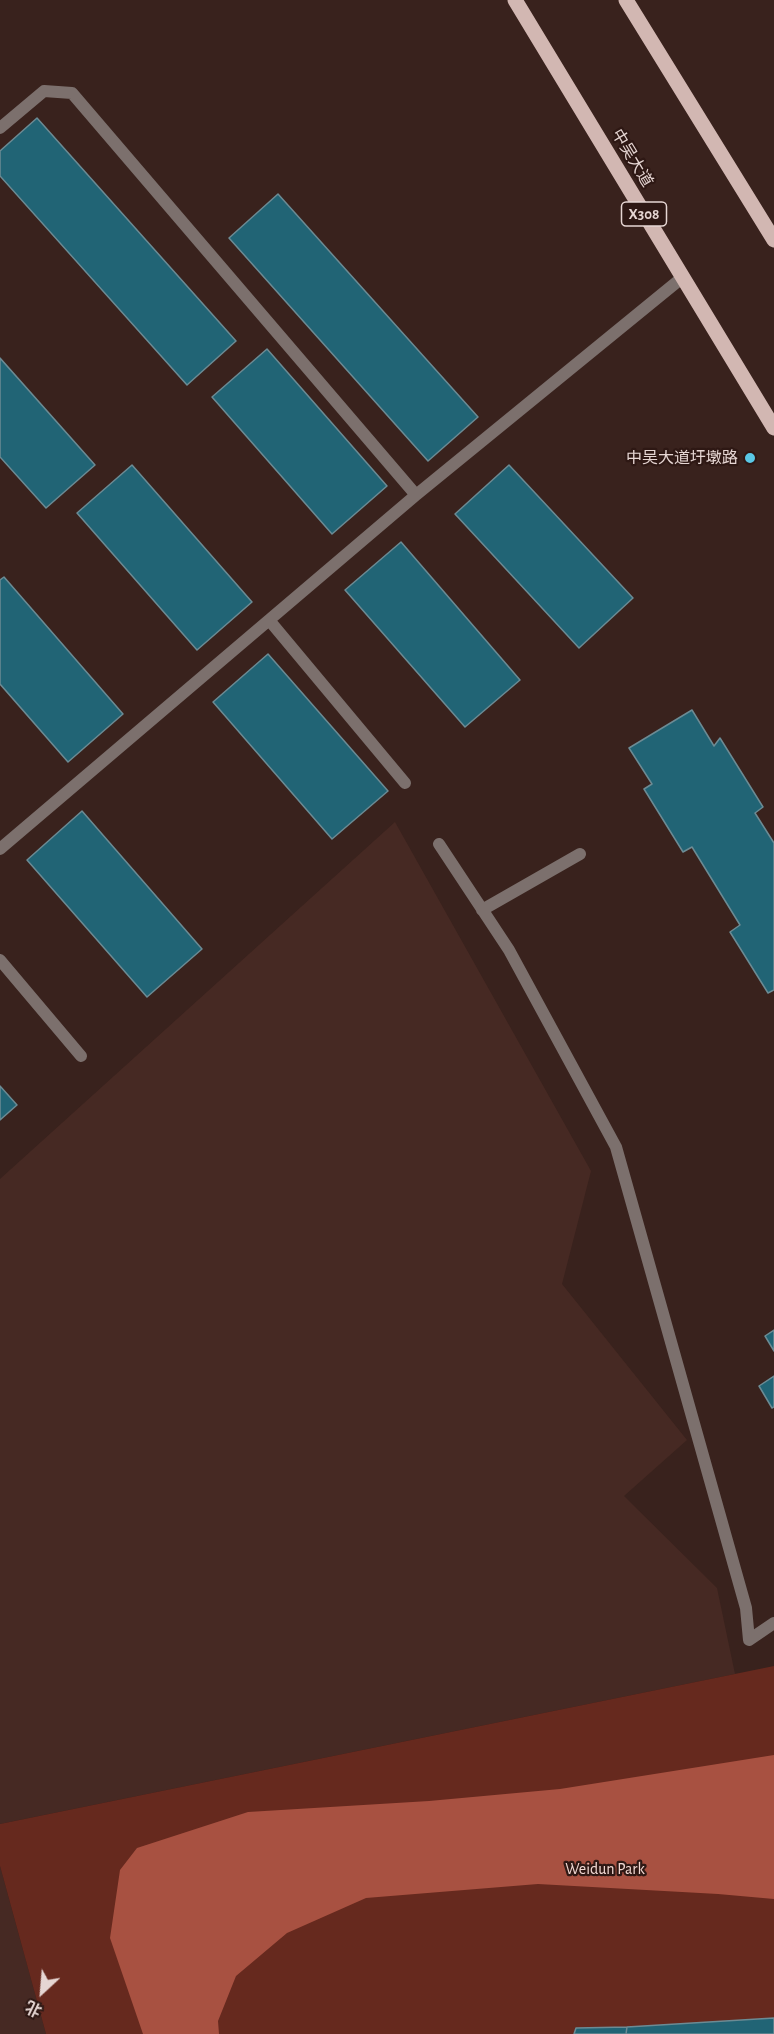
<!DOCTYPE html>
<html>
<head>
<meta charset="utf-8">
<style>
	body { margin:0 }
	#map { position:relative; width:774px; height:2034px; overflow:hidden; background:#39221d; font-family:"Alegreya Sans","Noto Sans SC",sans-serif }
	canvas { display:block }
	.north { position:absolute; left:12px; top:1962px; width:60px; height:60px; -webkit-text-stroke:4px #2e1814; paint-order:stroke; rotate:206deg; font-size:16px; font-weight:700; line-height:24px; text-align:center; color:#e6d6d3 }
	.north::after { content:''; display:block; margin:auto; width:21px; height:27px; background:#e6d6d3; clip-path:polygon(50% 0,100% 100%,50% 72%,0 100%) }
</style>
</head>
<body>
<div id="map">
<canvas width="774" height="2034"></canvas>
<div class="north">北</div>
</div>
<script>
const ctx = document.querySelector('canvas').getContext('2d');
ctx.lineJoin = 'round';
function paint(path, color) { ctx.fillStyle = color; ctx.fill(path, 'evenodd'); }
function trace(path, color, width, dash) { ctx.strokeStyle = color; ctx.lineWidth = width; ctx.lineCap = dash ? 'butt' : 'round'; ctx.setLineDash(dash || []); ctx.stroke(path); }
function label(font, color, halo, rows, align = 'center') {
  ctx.font = font + ' "Alegreya Sans","Noto Sans SC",sans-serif'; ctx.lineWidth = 4.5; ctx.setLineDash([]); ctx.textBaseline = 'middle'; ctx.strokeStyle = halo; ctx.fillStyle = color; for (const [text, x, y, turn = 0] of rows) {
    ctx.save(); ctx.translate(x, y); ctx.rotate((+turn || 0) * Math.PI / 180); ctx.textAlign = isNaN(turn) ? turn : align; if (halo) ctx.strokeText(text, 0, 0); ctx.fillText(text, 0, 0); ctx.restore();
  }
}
paint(new Path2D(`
	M395,822l196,349 -29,113 125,156 -63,56 93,92 18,86 -735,150v-645z
	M0,1866l46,168h-46z`), '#462923');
paint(new Path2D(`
	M774,1666v368h-728l-46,-168v-42z`), '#66291e');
paint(new Path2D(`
	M774,1755v144l-56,-5 -180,-10 -172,14 -79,35 -51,43 -18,45 1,13h-76l-33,-96 10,-68 17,-22 111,-36 181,-11 131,-12z`), '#a85141');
const building = new Path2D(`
	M37,118l199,223 -49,44 -187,-209v-25z
	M278,194l200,223 -50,44 -199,-223z
	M267,349l120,137 -55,48 -120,-137z
	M0,358l95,107 -49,43 -46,-51z
	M132,465l120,137 -55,48 -120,-137z
	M509,465l124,133 -54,50 -124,-134z
	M401,542l119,138 -55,47 -120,-137z
	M4,577l119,137 -55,48 -68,-78v-104z
	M268,654l120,137 -56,48 -119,-137z
	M692,710l22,36 6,-8 43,69 -8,6 19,30v147l-6,3 -38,-61 10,-7 -48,-78 -9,5 -39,-63 8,-5 -23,-36z
	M82,811l120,138 -55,48 -120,-137z
	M0,1086l17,19 -17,15z
	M774,1330v21l-9,-15z
	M774,1376v31l-2,1 -13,-22z
	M774,2018v16h-148l1,-7z
	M627,2027l-1,7h-52l2,-6z`);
paint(building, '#216475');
trace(building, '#6c8b94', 1.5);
trace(new Path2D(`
	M0,128l44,-37 28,2 344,402
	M269,620l136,163
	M439,844l70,106 107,197 130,461 3,32 25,-17
	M0,849l416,-354 267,-218
	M482,910l98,-56
	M0,960l81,96`), '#7c706d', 12);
trace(new Path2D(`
	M515,0l259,428
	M626,0l148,240`), '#d2b7b2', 15);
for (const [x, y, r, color] of [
	[750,458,6,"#5ac8e6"]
]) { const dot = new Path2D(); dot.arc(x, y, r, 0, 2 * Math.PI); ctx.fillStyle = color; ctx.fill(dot); trace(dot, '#2e1814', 2); }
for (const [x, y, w] of [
	[644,214,45]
]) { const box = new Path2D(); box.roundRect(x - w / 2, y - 12, w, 24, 4.5); ctx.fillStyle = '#2e1814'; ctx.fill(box); trace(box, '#e6d6d3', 1.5); }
label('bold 15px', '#e6d6d3', null, [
	["X308",644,214]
]);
label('16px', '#e6d6d3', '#2e1814', [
	["中吴大道",632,158,59]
]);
label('16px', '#e6d6d3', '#2e1814', [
	["中吴大道圩墩路",738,458]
], 'right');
label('16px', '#f1d8d2', '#2e1814', [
	["Weidun Park",605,1869]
]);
</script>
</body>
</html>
